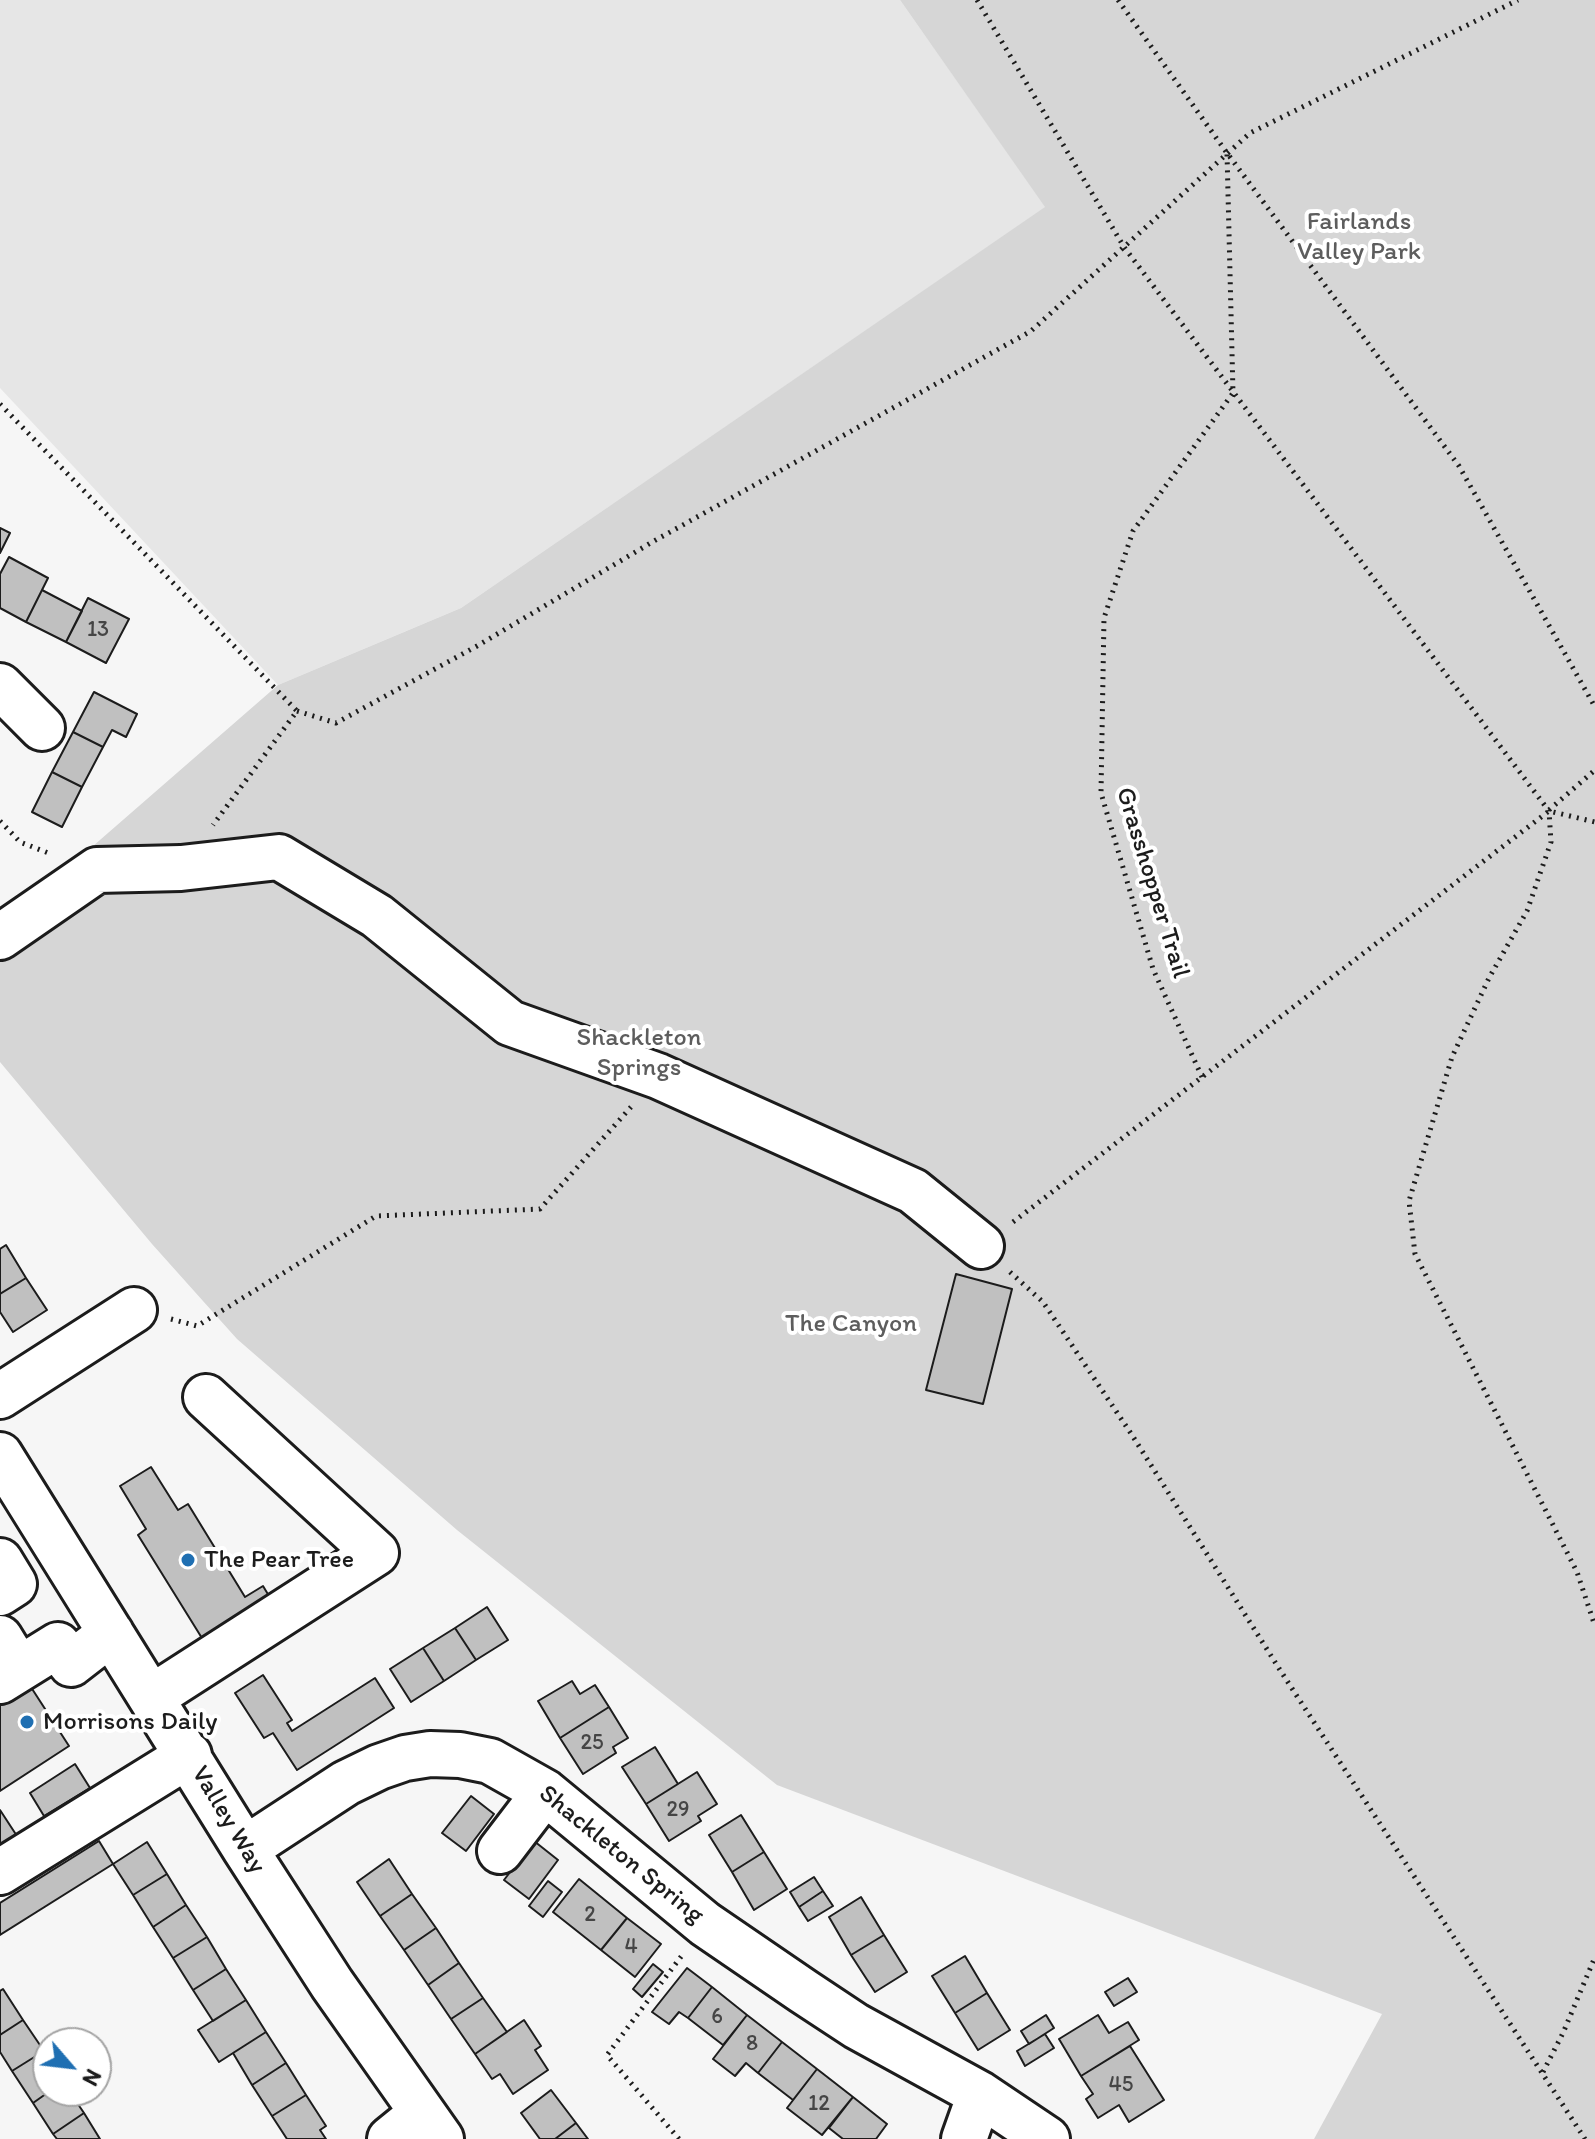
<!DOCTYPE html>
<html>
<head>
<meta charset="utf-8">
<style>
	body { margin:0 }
	#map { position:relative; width:1595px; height:2139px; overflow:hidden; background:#f6f6f6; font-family:Itim,sans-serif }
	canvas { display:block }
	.north { position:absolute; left:32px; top:2027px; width:80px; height:80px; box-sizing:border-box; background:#fff; border:2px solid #a4a4a4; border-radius:50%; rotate:118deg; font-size:22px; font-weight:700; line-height:32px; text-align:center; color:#1c1c1c }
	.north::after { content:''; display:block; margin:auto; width:28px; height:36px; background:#1f6fb2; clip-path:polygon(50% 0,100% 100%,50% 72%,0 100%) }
</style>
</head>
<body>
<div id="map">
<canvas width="1595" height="2139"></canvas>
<div class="north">N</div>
</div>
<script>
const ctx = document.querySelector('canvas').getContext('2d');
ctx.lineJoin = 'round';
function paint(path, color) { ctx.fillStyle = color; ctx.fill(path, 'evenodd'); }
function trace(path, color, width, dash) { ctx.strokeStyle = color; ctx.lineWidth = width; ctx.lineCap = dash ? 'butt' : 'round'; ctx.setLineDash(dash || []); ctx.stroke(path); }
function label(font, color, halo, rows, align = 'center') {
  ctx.font = font + ' Itim,sans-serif'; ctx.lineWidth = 8; ctx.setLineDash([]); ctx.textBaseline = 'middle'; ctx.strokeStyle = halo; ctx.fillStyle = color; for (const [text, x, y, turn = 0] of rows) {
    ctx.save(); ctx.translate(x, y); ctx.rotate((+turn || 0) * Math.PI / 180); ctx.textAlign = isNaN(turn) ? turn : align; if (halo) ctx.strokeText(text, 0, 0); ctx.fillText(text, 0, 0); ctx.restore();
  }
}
paint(new Path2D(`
	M0,0h900l146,207 -585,401 -183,77 -278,-297z`), '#e6e6e6');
paint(new Path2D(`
	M900,0h695v2139h-281l68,-125 -605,-229 -320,-255 -220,-191 -85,-95 -152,-182v-135l278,-242 183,-77 584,-401z`), '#d6d6d6');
const building = new Path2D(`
	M0,528l10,5 -10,20z
	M9,557l39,21 -22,44 -26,-14v-34z
	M42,590l40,21 -16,31 -40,-20z
	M88,598l41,21 -23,44 -40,-21z
	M94,692l43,22 -11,23 -14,-7 -9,17 -30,-15z
	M73,732l30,15 -21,40 -30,-15z
	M52,772l30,15 -20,40 -30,-15z
	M6,1245l20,33 -26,16v-45z
	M956,1274l56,15 -29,115 -57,-14z
	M26,1278l21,32 -34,22 -13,-20v-18z
	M151,1467l27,43 10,-6 57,93 18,-11 9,15 -67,42 -67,-108 8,-6 -26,-43z
	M487,1607l21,33 -32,20 -21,-32z
	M455,1628l21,32 -32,21 -21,-33z
	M423,1648l21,33 -33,21 -21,-33z
	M263,1675l29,45 -5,3 5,8 83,-53 19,30 -97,62 -24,-37 -9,5 -29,-45z
	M27,1681l42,65 -69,45v-92z
	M572,1681l8,13 15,-9 14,22 -49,31 -22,-37z
	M609,1707l19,31 -15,9 3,6 -33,21 -23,-36z
	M655,1747l23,37 -32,20 -24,-37z
	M75,1764l15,24 -46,28 -14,-23z
	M697,1772l20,32 -19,12 3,5 -32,20 -23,-37z
	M471,1796l23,18 -28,37 -24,-18z
	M0,1810l17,26 -17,10z
	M741,1815l23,37 -32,20 -23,-37z
	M99,1841l14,23 -113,71v-32z
	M534,1841l24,19 -29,39 -25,-19z
	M147,1842l20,32 -34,21 -20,-31z
	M764,1852l23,37 -33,21 -22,-38z
	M389,1859l23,35 -32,22 -23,-34z
	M167,1874l19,31 -33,22 -20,-32z
	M814,1877l9,14 -24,16 -9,-15z
	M579,1879l48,39 -26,32 -48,-38z
	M548,1881l14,11 -19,25 -14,-11z
	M823,1891l10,15 -25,15 -9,-14z
	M412,1894l24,34 -32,22 -24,-34z
	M861,1897l23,38 -33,20 -22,-38z
	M186,1905l21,32 -34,21 -20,-31z
	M627,1918l34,26 -26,33 -34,-27z
	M436,1928l23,35 -31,22 -24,-35z
	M884,1935l23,37 -32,20 -24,-37z
	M207,1937l19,32 -33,21 -20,-32z
	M965,1956l22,37 -32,20 -23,-37z
	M459,1963l24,35 -32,21 -23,-34z
	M653,1964l10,8 -21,25 -9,-8z
	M687,1968l25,19 -24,31 -9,-6 -10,12 -17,-12z
	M226,1969l20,31 -33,21 -20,-31z
	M1128,1978l9,14 -23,14 -9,-14z
	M712,1987l35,28 -24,30 -35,-27z
	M3,1989l20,31 -23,15v-44z
	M987,1993l23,37 -32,20 -23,-37z
	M483,1998l24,34 -32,22 -24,-35z
	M246,2000l20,32 -47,30 -21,-32z
	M747,2015l35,27 -24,31 -12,-10 -11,13 -22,-17z
	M1046,2015l8,13 -25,16 -8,-13z
	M1098,2015l11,18 19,-11 11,18 -58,36 -22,-37z
	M23,2020l21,31 -32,20 -12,-19v-17z
	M524,2020l17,26 -6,4 13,20 -35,24 -13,-20 -8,5 -17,-25z
	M266,2032l20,31 -34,22 -19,-32z
	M1045,2034l9,14 -29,18 -8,-15z
	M782,2042l35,27 -24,31 -35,-27z
	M1130,2046l34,54 -35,22 -10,-17 -21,13 -12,-19 7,-5 -12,-18z
	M44,2051l4,7v33h2l-17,12 -21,-32z
	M286,2063l20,32 -34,21 -20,-31z
	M817,2069l36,28 -31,38 -35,-27z
	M551,2090l25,33 -21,16h-15l-19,-26z
	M50,2091h19l15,22 -31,21 -20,-31z
	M306,2095l20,31 -6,4 6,9h-39l-15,-23z
	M853,2097l34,27 -11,15h-33l-14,-11z
	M84,2113l16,26h-43l-4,-5z
	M576,2123l12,16h-33z`);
paint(building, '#c0c0c0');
trace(building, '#1c1c1c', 2);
const minor = new Path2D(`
	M0,686l42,42
	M0,937l97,-67 84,-2 98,-11 98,59 133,107 148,53 255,115 68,55
	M0,1396l134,-86
	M0,1455l245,394 87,135 109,155
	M0,1561l14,23 -14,9
	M0,1638l19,31
	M0,1681l58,-36 13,19 40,-31
	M152,1697l224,-144 -170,-156
	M245,1849l101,-66 33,-16 26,-9 25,-4 30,1 30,6 55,31 160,132 98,67 53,35 124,68 67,45
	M500,1851l45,-59
	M0,1872l189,-117
	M390,2139l32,-26
	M964,2139l16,-45`);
trace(minor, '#1c1c1c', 50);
trace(new Path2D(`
	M977,0l147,247 425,564 2,31 -24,69 -38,67 -37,79 -43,144 6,53 162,318 18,54
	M1118,0l109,153 232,313 136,241
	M0,404l297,307 -84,114
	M297,711l39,12 141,-77 177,-105 377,-210 219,-198 268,-133
	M1549,810l46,-40
	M0,821l20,21 31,12
	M1202,1077l-49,-108 -52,-176 3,-175 29,-87 100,-138 -6,-240
	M1013,1222l536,-411 46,11
	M1010,1272l33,30 89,133 148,235 305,469
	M171,1319l26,7 179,-110 164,-7 91,-102
	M1543,2072l20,-39 32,-76
	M679,2139l-72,-84 76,-101`), '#1c1c1c', 5, [2, 6]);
trace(minor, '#fff', 44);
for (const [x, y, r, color] of [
	[188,1560,8,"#1f6fb2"],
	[27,1722,8,"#1f6fb2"]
]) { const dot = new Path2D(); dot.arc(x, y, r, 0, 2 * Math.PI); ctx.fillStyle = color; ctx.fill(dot); trace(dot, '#fff', 3); }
label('22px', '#454545', null, [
	["13",98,630],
	["25",592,1743],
	["29",678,1810],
	["2",590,1915],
	["4",631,1947],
	["6",717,2017],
	["8",752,2044],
	["45",1121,2085],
	["12",819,2104]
]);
label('26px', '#5d5d5d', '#fff', [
	["Fairlands",1359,222],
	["Valley Park",1359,252],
	["Shackleton",639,1038],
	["Springs",639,1068],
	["The Canyon",851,1324]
]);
label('26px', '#1c1c1c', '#fff', [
	["Grasshopper Trail",1152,883,73],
	["Valley Way",228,1820,59],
	["Shackleton Spring",621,1855,39]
]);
label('26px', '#1c1c1c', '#fff', [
	["The Pear Tree",204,1560],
	["Morrisons Daily",43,1722]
], 'left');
</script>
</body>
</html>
